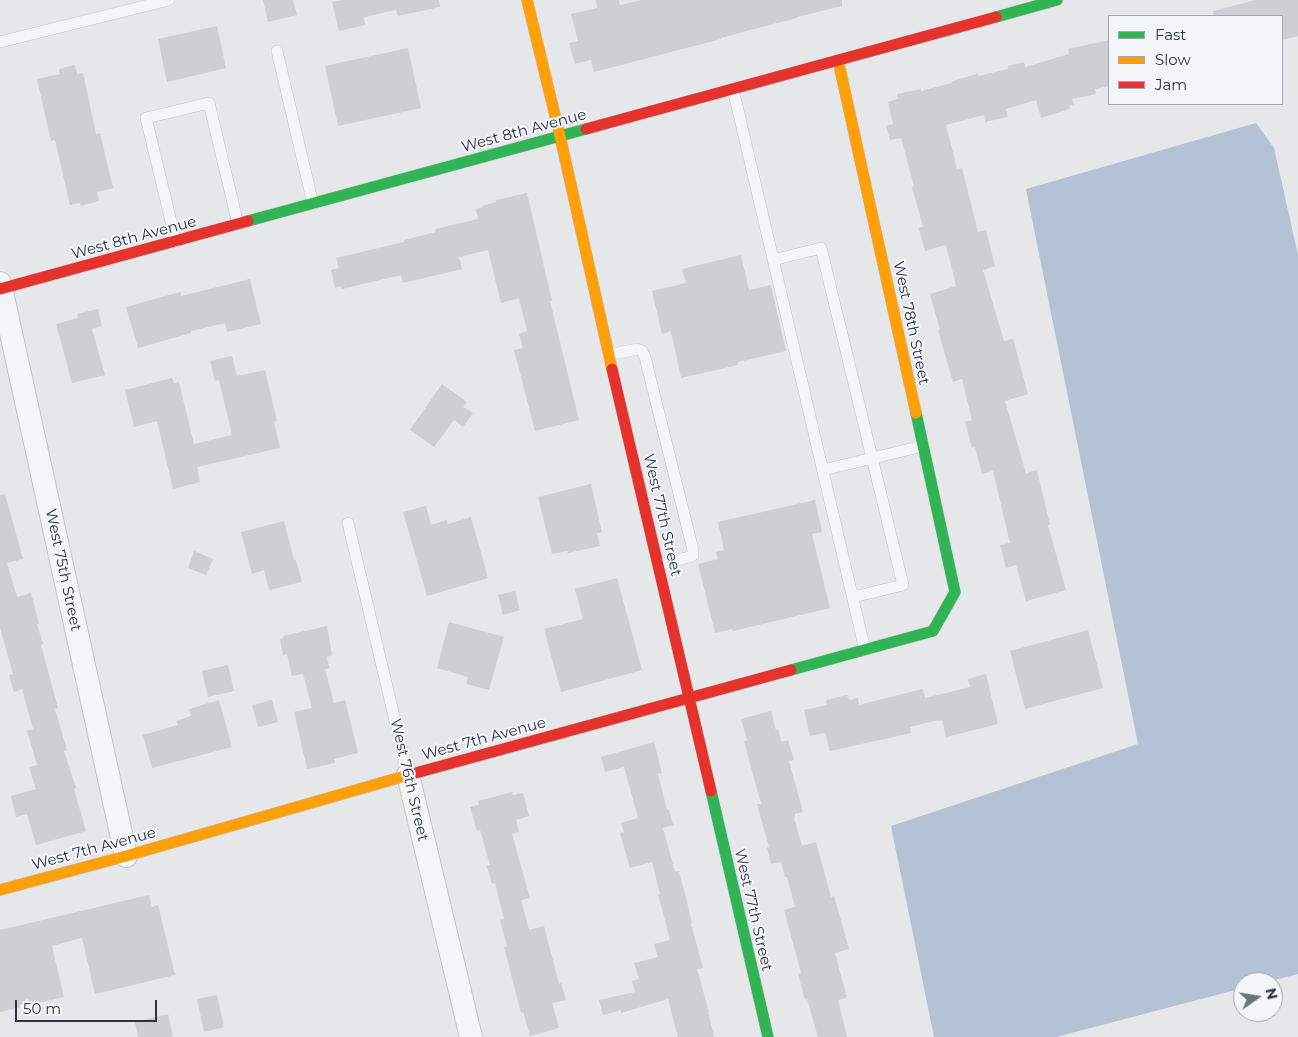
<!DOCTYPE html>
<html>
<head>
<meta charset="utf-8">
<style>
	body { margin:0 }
	#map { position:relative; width:1298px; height:1037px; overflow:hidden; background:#e5e7e9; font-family:Montserrat,sans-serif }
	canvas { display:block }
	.legend { position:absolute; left:1108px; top:15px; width:175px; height:90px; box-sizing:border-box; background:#f3f5f9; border:1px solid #a3a7b1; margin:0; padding:6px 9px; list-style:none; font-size:15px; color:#2b3344 }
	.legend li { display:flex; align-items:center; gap:10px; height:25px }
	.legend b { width:25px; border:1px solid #a3a7b1 }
	.north { position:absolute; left:1233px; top:972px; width:50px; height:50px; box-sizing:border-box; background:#f3f5f9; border:1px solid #a3a7b1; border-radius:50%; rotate:77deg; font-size:14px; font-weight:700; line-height:20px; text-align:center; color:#2b3344 }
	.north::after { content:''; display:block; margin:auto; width:18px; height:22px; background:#6c727e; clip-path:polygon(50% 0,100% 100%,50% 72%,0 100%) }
	.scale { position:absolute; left:15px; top:1000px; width:142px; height:22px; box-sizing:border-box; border:2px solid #2b3344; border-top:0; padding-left:6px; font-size:15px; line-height:18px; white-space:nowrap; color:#2b3344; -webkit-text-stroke:4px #f3f5f9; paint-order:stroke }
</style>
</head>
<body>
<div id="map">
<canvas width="1298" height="1037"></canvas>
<ul class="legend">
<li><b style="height:6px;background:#30b455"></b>Fast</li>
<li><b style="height:6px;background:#ff9f0a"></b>Slow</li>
<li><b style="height:6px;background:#e5322d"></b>Jam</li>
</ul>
<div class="north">N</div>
<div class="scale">50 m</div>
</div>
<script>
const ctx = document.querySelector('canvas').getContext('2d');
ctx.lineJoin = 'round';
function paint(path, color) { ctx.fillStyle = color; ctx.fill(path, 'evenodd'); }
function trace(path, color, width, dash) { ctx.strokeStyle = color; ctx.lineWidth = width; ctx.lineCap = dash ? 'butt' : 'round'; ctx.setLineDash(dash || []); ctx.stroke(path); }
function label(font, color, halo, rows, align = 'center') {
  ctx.font = font + ' Montserrat,sans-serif'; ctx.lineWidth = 4; ctx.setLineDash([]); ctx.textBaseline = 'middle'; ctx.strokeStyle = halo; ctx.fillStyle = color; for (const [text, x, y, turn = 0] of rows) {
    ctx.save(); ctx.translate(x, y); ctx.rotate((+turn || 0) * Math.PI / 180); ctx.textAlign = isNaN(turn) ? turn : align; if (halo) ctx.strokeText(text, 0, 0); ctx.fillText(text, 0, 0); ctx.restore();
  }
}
paint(new Path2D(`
	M1256,123l18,25 24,107v719l-31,8h-24v6l-187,49h-122l-43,-211 247,-82 -112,-555z`), '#b3c2d4');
paint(new Path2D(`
	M263,0h30l4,15 -29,7z
	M342,0h97l1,7 -42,9 -2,-6 -32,7 1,8 -26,6 -7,-29z
	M596,0h23l1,5 21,-5h201v6l-45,11v1l-47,12 -29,8v1l-127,33 -3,-12 -16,4 -6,-21 9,-2 -7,-27 26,-6z
	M1256,0h42v36l-16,4v-24h-68l-1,-5z
	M217,26l9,42 -59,14 -9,-43z
	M1109,40v46l-14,3 1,5 -24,5 2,5 -5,2 1,3 -29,9 -5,-18 -30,9 2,8 -23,5 -1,-7 -38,10 11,44 5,-1 16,64 8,-2 9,36 -12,4 21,71 9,-2 15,55 -23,7 21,72 11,-3 13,55h-2l18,65 -40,11 -10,-36 -10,3 -6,-23 10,-2 -17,-72 -11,3 -7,-27 -3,1 -7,-26 7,-2 -10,-41 -9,3 -15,-52h2l-10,-36 26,-8 -10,-41 -21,6 -6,-23 4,-1 -11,-40 2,-1 -13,-48 -11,2 -4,-14 7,-2 -5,-22 10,-3 -1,-5 24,-5v2l31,-8v-2l26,-7v2l30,-7v-3l16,-4 1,5 44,-13 -1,-5z
	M408,48l13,60 -83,18 -13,-60z
	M75,65l2,9 6,-1 13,61 4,-1 13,55 -16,4 2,9 -18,5 -1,-3 -10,2 -15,-65 -4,1 -14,-62 23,-5 -1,-5z
	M527,193l25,108h-2l29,119 -44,11 -21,-81 9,-2 -4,-14 8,-3 -8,-33 -18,5 -13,-53 -29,7 3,12 -59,14 -2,-8 -59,14 -1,-3 -6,2 -4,-18 8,-2 -3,-10 68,-16v-2l32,-8 -1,-3 43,-10 -2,-10 7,-2 -1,-1 14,-4v-2z
	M741,255l8,35 22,-5 15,66 -48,11v3l-57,13 -10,-47 -9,3 -10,-43 34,-8 -4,-14z
	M250,279l11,45 -34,8 -2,-9 -34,8v2l-53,15 -12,-41 54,-15 1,4z
	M98,309l4,17 -10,3 13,46 -33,8 -16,-59 22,-6 -1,-4z
	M232,356l5,20 28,-6 12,51 -3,1 6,26 -83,19 3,15 -27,7 -16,-68 -23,6 -9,-37 47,-12 2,5 5,-1 15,62 38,-9 -13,-55 -4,1 -5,-20z
	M442,384l25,18 -4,5 10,6 -10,14 -9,-7 -20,27 -24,-17z
	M591,484l11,48 -5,1 3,13 -32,7 -1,-2 -15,3 -14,-57z
	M5,494l18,65 -16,4 10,34 14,-4 8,31h-2l6,20 -2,1 17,63 -3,1 12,41 -3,1 12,37 -2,1 12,42 -50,14 -9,-31 -11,3 -5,-21 25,-7 -7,-22 8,-2 -10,-34 6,-2 -11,-40 -8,3 -5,-17 4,-1 -13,-46v-133z
	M815,500l7,32 -10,2 18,74 -97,23 -1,-2 -17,4 -17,-69 20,-5 -2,-7 8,-2 -6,-28z
	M426,506l5,19 16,-5 1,4 23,-7 17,61 -61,18 -24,-84z
	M284,521l10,39h2l6,22 -33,8 -5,-20 -12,4 -11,-42z
	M194,551l19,8 -7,16 -18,-7z
	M617,578l25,92 -81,22 -17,-63 39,-10 -8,-30z
	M515,591l5,19 -17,5 -5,-20z
	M449,622l55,15 -15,53 -23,-6 2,-7 -31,-9z
	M327,626l5,29 -5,2 2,11 -4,1 9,34 11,-3 13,53 -24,6 1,4 -28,6 -13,-57 18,-4 -9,-34 -11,2 -5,-22 -4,1 -3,-16 4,-1 -1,-2z
	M1088,630l15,58 -78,21 -15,-58z
	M228,665l6,26 -26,6 -6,-26z
	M986,674l12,50 -52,13 -4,-17 -4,1v-1l-28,7 1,6 -81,18 -5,-18 -15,3 -6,-26 23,-5 -1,-5 21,-5 2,5 9,-2 1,7 64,-16 2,9 45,-11 -2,-8z
	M219,700l13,47 -80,21 -9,-33 35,-10 -2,-4 15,-5 -2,-7z
	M272,700l6,22 -20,5 -6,-22z
	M771,711l5,19 2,-1 3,13 7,-2 6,20 -5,1 14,51 -8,2v3l-1,1 8,28 14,-4 15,55 3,-1 15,53 -14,4 12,45 -9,2 9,37h-29l-11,-38 -2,1 -7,-26 3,-1 -17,-63 11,-3 -8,-30h-2l-4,-15 -10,2 -4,-17h2l-12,-43h4l-17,-63 3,-1 -6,-21z
	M654,742l8,31 -4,1 9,36h2l4,15 -10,3 12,44 4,-1 8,31 5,21 -1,1 12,44 -6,1 12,43h-1l6,25h-36l-10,-38 -47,14v-3l-18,5 -4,-15 36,-8 -3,-11 7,-2 -5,-16 24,-6 -4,-13 16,-4 -12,-46h2l-8,-32 -22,6 -10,-35 4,-1 -3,-9 17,-5 -14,-51 -19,5 -4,-15z
	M512,792l1,3 10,-2 6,23 -13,4 3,12 -7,2 18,64 -9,2 8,30 15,-4 15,58 2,-1 5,17 -14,3 7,25 -29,8 -7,-24 -2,1 -17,-66 3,-1 -7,-26 4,-1 -9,-36 -3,1 -5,-18 3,-1 -10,-35 -3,1 -7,-24 9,-2 -1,-4z
	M149,895l3,12 6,-2 17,70 -80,19 -13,-56 -30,8 12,51 -64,15v-82z
	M217,995l7,32 -20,5 -7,-33z
	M168,1014l5,23h-35l-3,-15z`), '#cdcfd2');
const lane = new Path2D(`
	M0,42l169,-42
	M277,51l36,153
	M733,89l132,561
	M176,242l-30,-124 63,-15 29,121
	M773,260l48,-12 82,337 -50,12
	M609,355l28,-6 5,2 3,6 48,193v5l-4,2 -31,8
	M823,470l100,-24
	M348,523l60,252`);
const street = new Path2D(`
	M0,283l126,573
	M408,775l63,262`);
const fast = new Path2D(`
	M996,17l61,-17
	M248,221l338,-92
	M791,670l142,-39 22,-39 -39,-179
	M711,791l57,246`);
const slow = new Path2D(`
	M527,0l33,136 52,233
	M838,60l78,353
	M0,890l126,-34 286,-82`);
const jam = new Path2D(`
	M586,129l410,-112
	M0,289l248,-68
	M612,369l99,422
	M412,774l379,-104`);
trace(lane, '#c3c5c7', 12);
trace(street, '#c3c5c7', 24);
trace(fast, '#c3c5c7', 12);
trace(slow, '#c3c5c7', 12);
trace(jam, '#c3c5c7', 12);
trace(lane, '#f4f5f7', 11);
trace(street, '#f4f5f7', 22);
trace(fast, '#30b455', 11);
trace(slow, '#ff9f0a', 11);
trace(jam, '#e5322d', 11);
label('15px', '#2b3344', '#f3f5f9', [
	["West 8th Avenue",524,131,-15],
	["West 8th Avenue",134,238,-15],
	["West 78th Street",911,323,78],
	["West 77th Street",662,515,77],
	["West 75th Street",63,570,78],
	["West 7th Avenue",484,739,-15],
	["West 76th Street",409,780,77],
	["West 7th Avenue",94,849,-15],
	["West 77th Street",753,910,77]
]);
</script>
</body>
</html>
